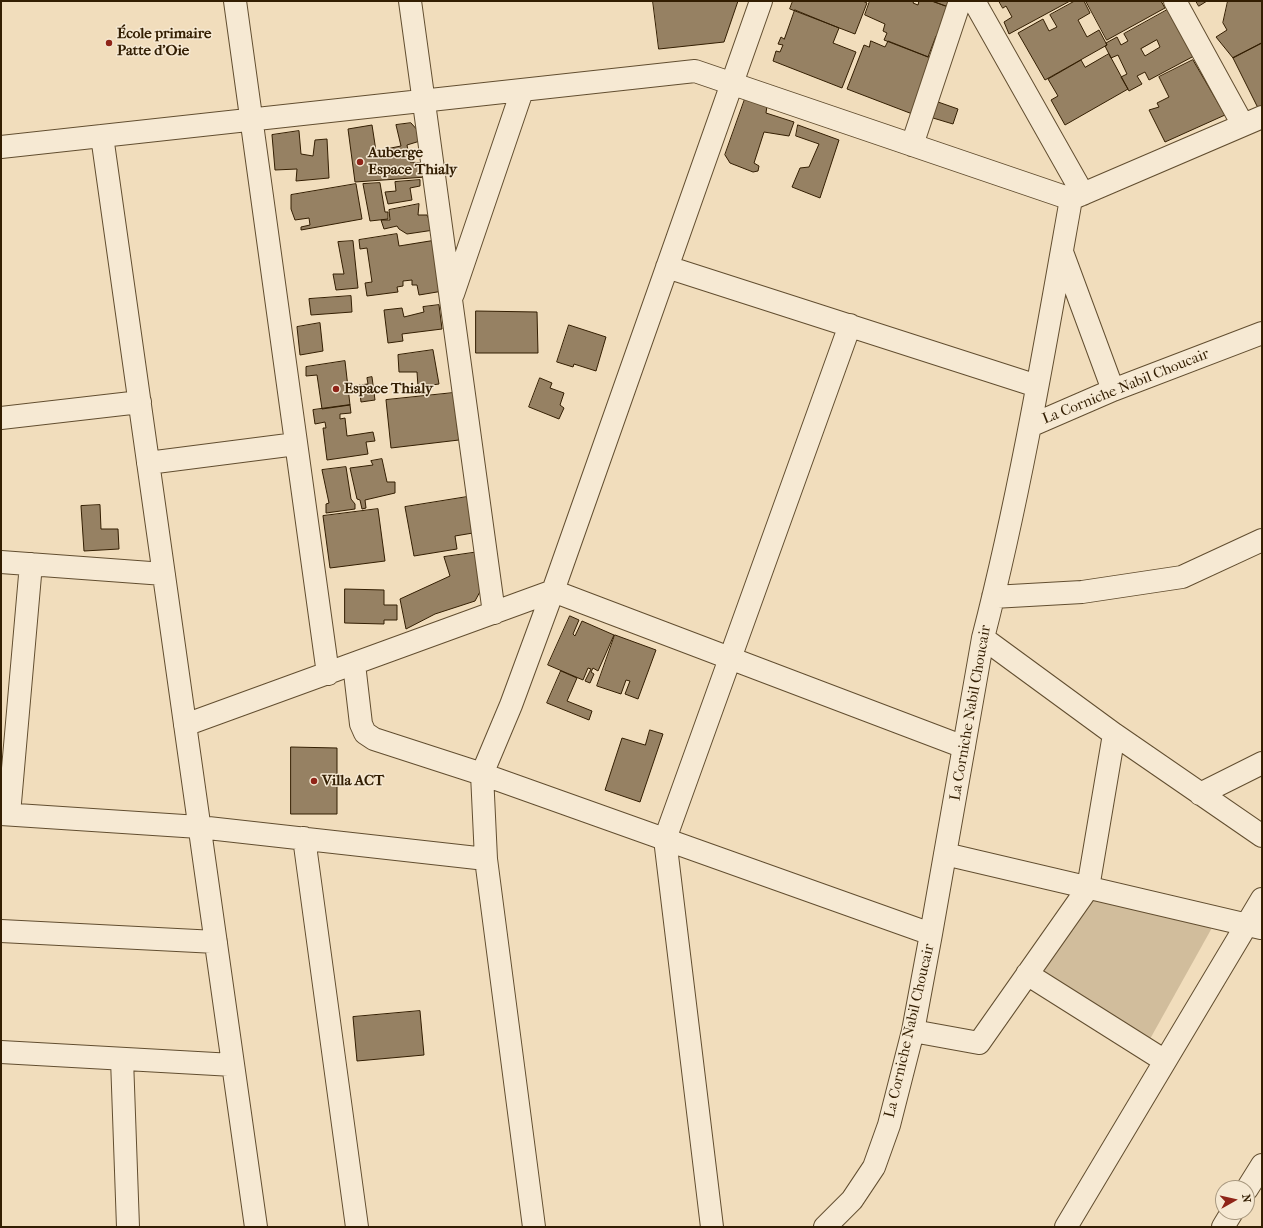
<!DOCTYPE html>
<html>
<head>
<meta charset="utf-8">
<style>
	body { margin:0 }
	#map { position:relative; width:1263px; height:1228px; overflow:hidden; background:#f1ddbc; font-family:"IM FELL French Canon",serif }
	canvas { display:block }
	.frame { position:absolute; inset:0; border:2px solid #331e02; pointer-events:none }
	.north { position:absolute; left:1215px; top:1180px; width:40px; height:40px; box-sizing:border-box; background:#f6e9d3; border:1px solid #a8987f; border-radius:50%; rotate:82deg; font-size:11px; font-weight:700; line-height:16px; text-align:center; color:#331e02 }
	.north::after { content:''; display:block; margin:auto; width:14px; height:18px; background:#8f2418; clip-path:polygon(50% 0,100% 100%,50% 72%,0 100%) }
</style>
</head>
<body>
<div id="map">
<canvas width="1263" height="1228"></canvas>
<div class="frame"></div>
<div class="north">N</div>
</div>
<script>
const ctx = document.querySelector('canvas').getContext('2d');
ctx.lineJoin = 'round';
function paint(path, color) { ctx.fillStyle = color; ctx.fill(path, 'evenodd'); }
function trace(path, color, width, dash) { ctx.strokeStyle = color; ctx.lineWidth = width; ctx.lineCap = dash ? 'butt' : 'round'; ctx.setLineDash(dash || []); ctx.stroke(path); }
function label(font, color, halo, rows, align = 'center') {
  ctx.font = font + ' "IM FELL French Canon",serif'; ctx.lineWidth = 3; ctx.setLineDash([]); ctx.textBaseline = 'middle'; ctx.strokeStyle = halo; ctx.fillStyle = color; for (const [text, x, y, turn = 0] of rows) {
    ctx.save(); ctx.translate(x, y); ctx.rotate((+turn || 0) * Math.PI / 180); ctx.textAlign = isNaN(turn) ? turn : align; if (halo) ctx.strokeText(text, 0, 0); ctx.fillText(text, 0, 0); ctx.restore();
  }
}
paint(new Path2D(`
	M1086,896l127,30 -63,113 -112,-67z`), '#d1bd9c');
const building = new Path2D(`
	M653,1h85l-14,41 -65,7z
	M793,1h70l4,2 -12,31 -65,-25z
	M870,1h44l-1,2 5,2 1,-4h13l16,6 -7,28 -5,1 -8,21 -44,-17 3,-7 -4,-2 2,-7 -20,-9z
	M932,1h23l-2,7z
	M999,1h71l-61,33 -5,-12 8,-5 -6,-11 -3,2z
	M1075,1h9l6,12 -12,7 9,17 12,-7 8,15 -62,35 -27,-47 25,-14 6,12 8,-4 -7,-12z
	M1086,1h75l4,7 -58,32z
	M1196,1h11l-8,5z
	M1228,1h34v42l-29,15 -17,-21 11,-7 -4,-7z
	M1169,9l25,47 -45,24 -4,-8 -8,4 5,8 -13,7 -8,-14 6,-3 -9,-19 -7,3 -6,-12 2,-1 -1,-2 11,-6 4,8 7,-4 -4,-7zM1157,40l3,7 -15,9 -4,-7z
	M795,10l44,18 -6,15 23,9 -14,36 -69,-27 3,-10 4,1 3,-7 -5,-1 3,-7 3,2z
	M871,41l14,6 3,-6 48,19 -21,55 -68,-26 17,-44 5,2z
	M1262,43v63l-4,2 -25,-50z
	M1109,54l19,35 -63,36 -14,-25 7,-4 -10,-17 33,-19 4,7z
	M1193,60l32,55 -60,27 -16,-32 10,-3 -2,-4 12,-6 -10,-20z
	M745,99l22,7 -1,7 28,9 -5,14 -25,-4 -10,31 5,3 -1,5 -5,1 -23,-9 -5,-8z
	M938,102l20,7 -5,15 -20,-6z
	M411,123l9,10v8l-13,4 3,17 13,1 3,14 -71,5 -7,-53 24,-4 4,26 25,-5 -5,-21z
	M798,125l41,15 -19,58 -28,-11 8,-19 9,-1 10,-23 -23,-8z
	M299,131l2,23 12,2 2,-16 12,-1 2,39 -33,3 1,-12 -22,1 -3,-35z
	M420,180v6l-10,2 2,12 -24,4 -3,-12 11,-1 -1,-9z
	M380,183l5,29h3v7l-18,2 -7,-37z
	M356,184l6,35 -61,11v-3l9,-2 -1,-7 -14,2 -4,-11v-14z
	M419,204l-1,11h9l7,15 -27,4 -8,-5 -2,-3 -13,3 -3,-9h9l-1,-10z
	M397,234l2,12 37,-6 7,51 -24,4 -2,-10h-5v-5l-9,1v5l-6,1 1,5 -31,4 -2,-13 7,-1 -5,-34 -7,1 -1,-9z
	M353,241l5,47 -22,2 -3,-16h11l-6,-32z
	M351,296l1,16 -41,3 -2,-16z
	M439,305l3,24 -40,5 1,7 -15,2 -4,-33 18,-2 2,9 20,-5 -1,-5z
	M476,311l61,1 1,41h-62z
	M320,323l3,28 -23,4 -3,-28z
	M569,325l37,12 -10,34 -22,-7 -1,3 -16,-5z
	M433,350l6,34 -21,3 -1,-15h-18l-1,-17z
	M345,361l5,44 -28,4 -5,-34 -11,1v-9z
	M372,377l3,23 -14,2 -2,-17 9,-1 -1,-6z
	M540,378l12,5 -2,5 14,5 -4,12 4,3 -5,11 -30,-12z
	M453,393l6,47 -68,8 -5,-48z
	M350,405l1,8 -11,1v5l5,-1 2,18 26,-4 2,9 -9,1 2,12 -41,6 -4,-32h3l-1,-6 -10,2 -2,-14z
	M382,459l5,23h8v11l-30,7 1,8 -4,1 -2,-9 -3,-1 -7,-31 23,-3 -2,-4z
	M346,467l5,32 4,5v5l-29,4v-9l3,-1 -7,-33z
	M467,497l6,36 -18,3 2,13 -43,7 -9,-49z
	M100,505l1,24h17l1,20 -35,2 -3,-45z
	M378,509l7,52 -55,7 -7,-52z
	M479,552l3,36 -7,13 -40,13 -29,15 -6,-30 50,-23 -6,-19z
	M345,589l39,1v15h13v15h-13v4l-39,-1z
	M570,616l9,4 -6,14 2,2 7,-15 32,14 -16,36 -5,-3 -2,4 3,2 -4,9 -5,-2 6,-12 -3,-1 -5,12 -35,-15z
	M615,635l41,15 -18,49 -13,-5 5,-13 -4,-1 -5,14 -24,-8z
	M561,671l16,7 -10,23 25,10 -3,9 -42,-17z
	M650,730l13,4 -23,68 -35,-12 17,-52 23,7z
	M291,747l46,1v66h-46z
	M420,1011l4,44 -67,6 -4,-44z`);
paint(building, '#968163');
trace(building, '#331e02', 1);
const street = new Path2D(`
	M235,1l93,673
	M410,1l84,612
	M974,1l109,193
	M1175,1l68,124
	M102,136l154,1091
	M912,145l48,-144
	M1,147l694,-76 376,128 191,-82
	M1062,252l51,138
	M667,267l370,119
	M453,294l69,-203
	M1,418l139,-16
	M1030,426l83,-36 149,-57
	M148,463l148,-19
	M1,562l163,12
	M993,597l89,-5 100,-15 80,-37
	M983,638l131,96 148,102
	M354,664l7,60 4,9 9,6 108,35 449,160
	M185,725l368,-134 411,156
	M1200,794l62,-31
	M1,814l198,13 287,32
	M9,814l22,-250
	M304,838l53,389
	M945,854l316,74
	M1,931l215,11
	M1027,974l138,87
	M913,1031l66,12 109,-155 26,-154
	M1,1052l232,13
	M122,1059l6,168
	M1247,1189l15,-24
	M534,1227l-48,-368 -4,-85 29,-69 42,-114 208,-590
	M712,1227l-47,-388 185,-514
	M825,1227l27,-27 22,-33 15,-42 24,-94 18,-97 52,-296c37,-144 62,-292 88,-439
	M1066,1227l196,-328
	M1223,1227l9,-15`);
trace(street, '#624e30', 24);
trace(street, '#f6e9d3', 22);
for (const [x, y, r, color] of [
	[109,43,4,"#8f2418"],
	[360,162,4,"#8f2418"],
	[336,389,4,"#8f2418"],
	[314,781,4,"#8f2418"]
]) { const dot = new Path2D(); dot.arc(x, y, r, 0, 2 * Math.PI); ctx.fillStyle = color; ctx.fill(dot); trace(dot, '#f6e9d3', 1.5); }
label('bold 15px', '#331e02', '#f6e9d3', [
	["École primaire",117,34],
	["Patte d'Oie",117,51],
	["Auberge",368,153],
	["Espace Thialy",368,170],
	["Espace Thialy",344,389],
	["Villa ACT",322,781]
], 'left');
label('15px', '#331e02', '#f6e9d3', [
	["La Corniche Nabil Choucair",1126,387,-22],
	["La Corniche Nabil Choucair",971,713,-80],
	["La Corniche Nabil Choucair",910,1031,-77]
]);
</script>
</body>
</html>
